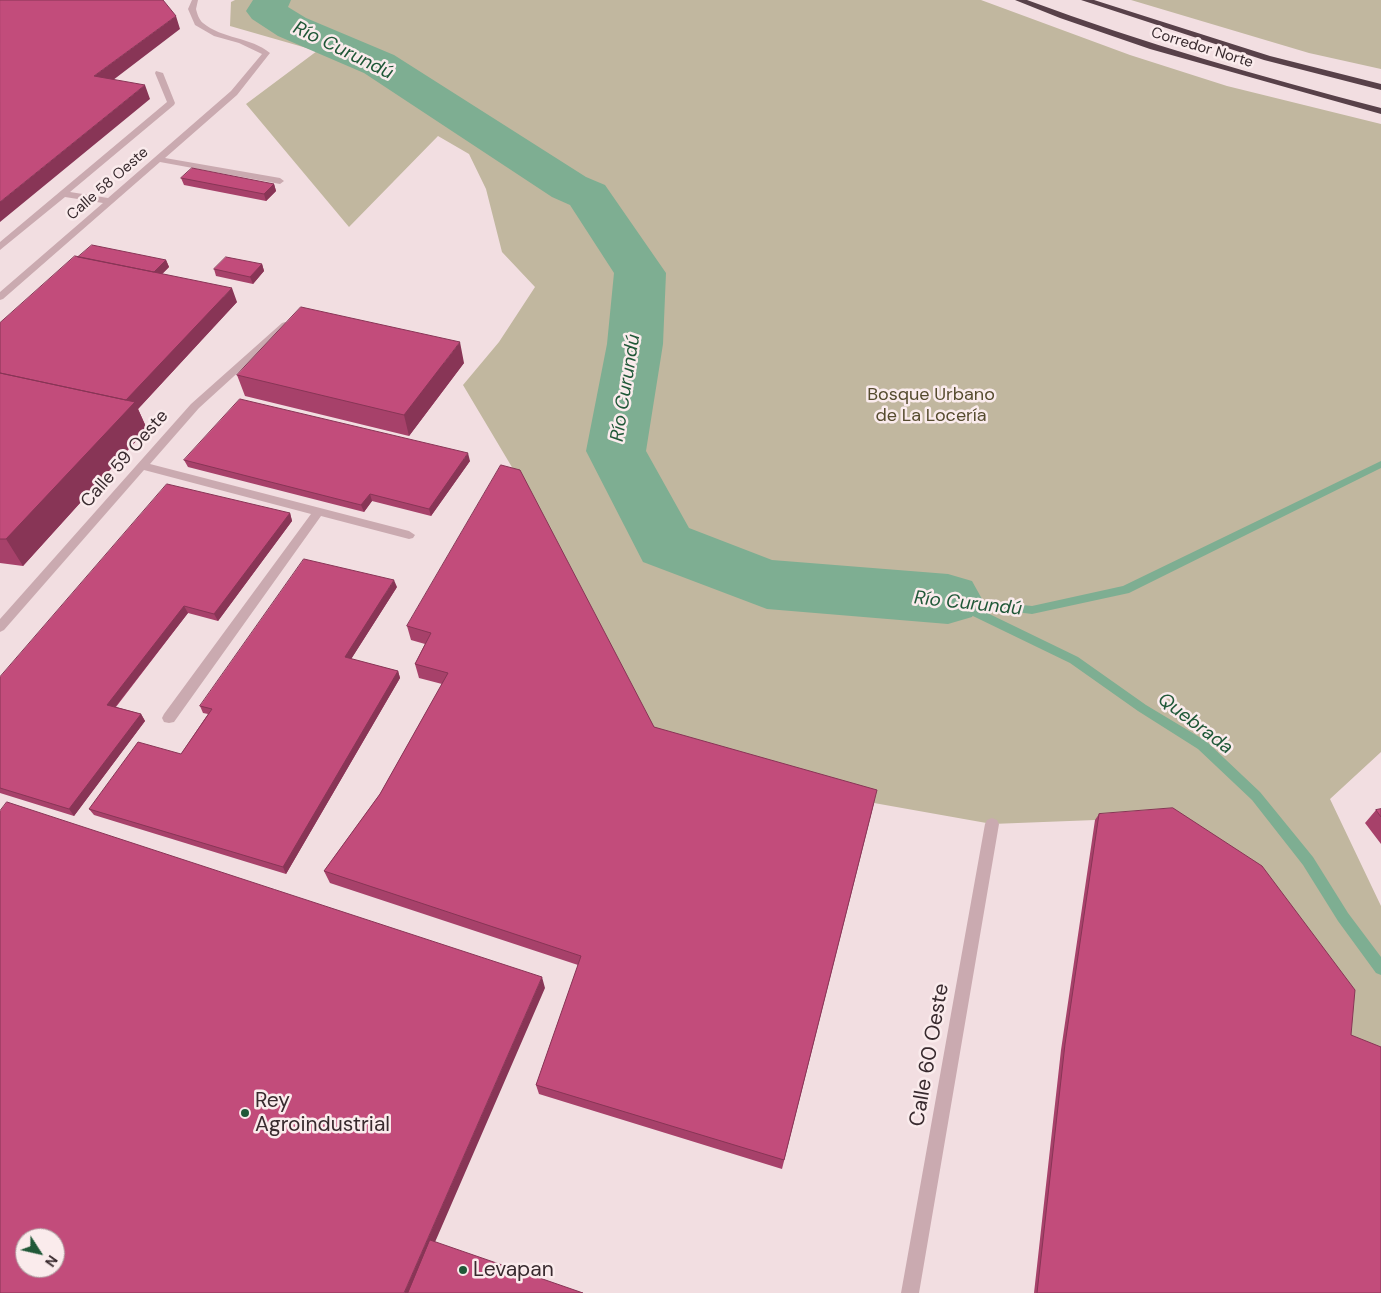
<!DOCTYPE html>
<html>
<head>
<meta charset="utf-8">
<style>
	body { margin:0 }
	#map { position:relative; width:1381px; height:1293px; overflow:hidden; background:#f2dee1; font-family:"DM Sans",sans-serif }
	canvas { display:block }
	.north { position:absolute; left:15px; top:1228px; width:50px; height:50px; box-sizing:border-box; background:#faebec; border:1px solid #ac9ea0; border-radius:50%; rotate:125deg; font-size:14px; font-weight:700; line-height:20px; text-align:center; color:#382a2e }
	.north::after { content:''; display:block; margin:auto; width:18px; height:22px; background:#205838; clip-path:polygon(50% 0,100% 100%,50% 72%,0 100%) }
</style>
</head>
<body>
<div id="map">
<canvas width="1381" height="1293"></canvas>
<div class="north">N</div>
</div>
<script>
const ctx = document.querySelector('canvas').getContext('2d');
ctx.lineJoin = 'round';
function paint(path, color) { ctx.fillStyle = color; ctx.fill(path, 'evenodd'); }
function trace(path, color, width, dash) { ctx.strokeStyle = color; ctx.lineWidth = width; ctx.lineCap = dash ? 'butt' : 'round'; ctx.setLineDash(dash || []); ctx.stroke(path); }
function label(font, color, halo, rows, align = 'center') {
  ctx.font = font + ' "DM Sans",sans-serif'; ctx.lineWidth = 5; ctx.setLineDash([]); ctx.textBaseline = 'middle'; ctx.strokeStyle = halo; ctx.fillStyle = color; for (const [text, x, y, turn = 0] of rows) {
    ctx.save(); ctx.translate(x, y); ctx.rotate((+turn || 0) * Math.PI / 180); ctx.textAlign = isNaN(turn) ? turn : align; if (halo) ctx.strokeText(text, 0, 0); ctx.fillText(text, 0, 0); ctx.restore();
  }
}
paint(new Path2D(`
	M235,0h746l149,55 97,31 154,38v628l-51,47 51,107v148l-36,-14 -250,-220 -103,4 -118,-21 -220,-63 -132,-256 -59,-99 36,-43 36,-55 -33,-35 -16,-63 -17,-35 -31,-18 -89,91 -103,-123 71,-53 -87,-25 1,-24z
	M1131,0h250v69l-72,-16z`), '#c1b79f');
paint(new Path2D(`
	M1381,461v7l-252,125 -97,21 -57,-7 103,50 68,48 60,36 54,51 53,65 35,56 33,44v18l-5,-2 -38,-52 -35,-56 -51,-65 -54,-51 -60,-38 -68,-48 -126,-61 -1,-3 5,-4 7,3 77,8 91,-20z`), '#7eae92');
paint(new Path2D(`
	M253,0h38l-3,7 18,11 88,37 192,122 19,8 61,88 -3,71 -17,107 43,77 83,32 176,14 24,7 10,18 -10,18 -24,7 -181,-15 -124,-47 -57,-111 21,-107 7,-71 -44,-68 -18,-8 -188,-124 -86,-37 -26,-17 -6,-8z`), '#7eae92');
paint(new Path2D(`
	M192,0h6l-2,9c1,4 3,11 7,14 19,16 48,14 67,30l-33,42 -72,63 115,20 4,3 -4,3 -120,-22 -157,137 -3,1v-8l103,-89 -38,-6 -65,53v-8l167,-140 -12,-29 1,-2 7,2 12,30 -1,2 -104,87 38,6 123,-107 31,-37 -23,-11 -25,-7 -19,-11 -7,-16z
	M285,322l3,1v4l-89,81 -49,56 259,67 6,4 -2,3 -4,1 -88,-23 -147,206 -5,1 -5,-1 -2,-4 2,-4 147,-200 -167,-44 -140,160 -4,2v-13l191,-215 91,-81z
	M992,818l5,2 2,4 -80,469h-18l84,-469 2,-4z`), '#caaab0');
paint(new Path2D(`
	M1015,0h12c116,43 234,77 354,108v6l-231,-65 -90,-31z
	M1081,0h13l176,56 111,28v6l-117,-30z`), '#584149');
paint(new Path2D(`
	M181,178l93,6 2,7 -10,10 -82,-16z
	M78,257l88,3 3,7 -7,7 75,28 -99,107 9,20 -124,137 -23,-3v-240z
	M262,264l2,7 -11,13 -37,-8 -2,-7z
	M464,363l-55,73 -164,-40 -8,-21z
	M184,460l286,1 -39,55 -59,-15 -8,11 -176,-45z
	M501,465l153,262 220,76 -92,366 -243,-75 -3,-9 42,-120 -248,-82 -6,-12 56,-77 62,-110 -23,-6 -4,-14 10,-20 -14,-4 -4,-14z
	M290,513l2,8 -74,100 -30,-8 -72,94 25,7 4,7 -71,95 -74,-23v-116z
	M397,587l-46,72 47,12 2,7 -114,196 -192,-59 -5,-6 92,-55 27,-40 -5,-1 -3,-7z
	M1381,809v35l-16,-21 11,-13z
	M1099,814l252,221 30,258h-347l27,-243 34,-230z`), '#a7416a');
paint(new Path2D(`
	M176,16l4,13 -80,61 -6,-14z
	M145,85l5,14 -150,123v-20z
	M274,184l2,7 -10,10 -2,-7z
	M166,260l3,7 -14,14 -3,-7z
	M262,264l2,7 -11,13 -3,-7z
	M232,288l5,14 -99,107 9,20 -124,137 -17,-27 114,-133z
	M460,342l4,21 -55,73 -5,-21z
	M468,453l2,8 -39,55 -2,-7z
	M370,494l2,7 -8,11 -3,-7z
	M290,513l2,8 -74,100 -4,-7z
	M394,580l3,7 -49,77 -3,-7z
	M184,606l4,7 -76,98 -5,-6z
	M398,671l2,7 -114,196 -3,-7z
	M141,714l4,7 -71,95 -5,-7z
	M542,977l3,11 -132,305h-9z`), '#883556');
const building = new Path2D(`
	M0,0h163l13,16 -82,60 51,9 -145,117z
	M192,168l82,16 -10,10 -83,-16z
	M92,245l74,15 -12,12 -76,-15z
	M75,256l157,32 -106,112 -126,-27v-50z
	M226,257l36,7 -12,13 -36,-8z
	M301,307l159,35 -56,73 -167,-40z
	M0,373l135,29 -129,137h-6z
	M240,399l228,54 -39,56 -59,-15 -9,11 -177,-45z
	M501,465l19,5 134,257 223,63 -93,370 -248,-75 45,-129 -257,-85 56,-77 68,-121 -33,-9 16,-31 -24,-7z
	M167,484l123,29 -76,101 -30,-8 -77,99 34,9 -72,95 -69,-21v-111z
	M304,559l90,21 -49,77 53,14 -115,196 -194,-58 49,-67 43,12 31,-45 -12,-3z
	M7,802l535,175 -138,316h-404v-482zM25,1238h30v30h-30z
	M1173,808l89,58 93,124 -4,45 30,12v246h-344l28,-249 34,-230z
	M1381,809v8l-5,-7z
	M430,1240l153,53h-175z`);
paint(building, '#c24c7b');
trace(building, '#883556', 1);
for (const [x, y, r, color] of [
	[245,1113,5,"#205838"],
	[463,1270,5,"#205838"]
]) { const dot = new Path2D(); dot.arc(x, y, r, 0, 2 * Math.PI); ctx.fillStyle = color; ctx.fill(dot); trace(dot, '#faebec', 2); }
label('15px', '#382a2e', '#faebec', [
	["Corredor Norte",1202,48,17],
	["Calle 58 Oeste",108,184,-41]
]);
label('18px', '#554b2e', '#faebec', [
	["Bosque Urbano",931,395],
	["de La Locería",931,416]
]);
label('18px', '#382a2e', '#faebec', [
	["Calle 59 Oeste",125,459,-49]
]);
label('italic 19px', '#205838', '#faebec', [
	["Río Curundú",343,51,26],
	["Río Curundú",626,388,-81],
	["Río Curundú",968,604,6],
	["Quebrada",1195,724,37]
]);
label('21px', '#382a2e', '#faebec', [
	["Calle 60 Oeste",930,1055,-80]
]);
label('21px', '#382a2e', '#faebec', [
	["Rey",255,1101],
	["Agroindustrial",255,1125],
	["Levapan",473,1270]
], 'left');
</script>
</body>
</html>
